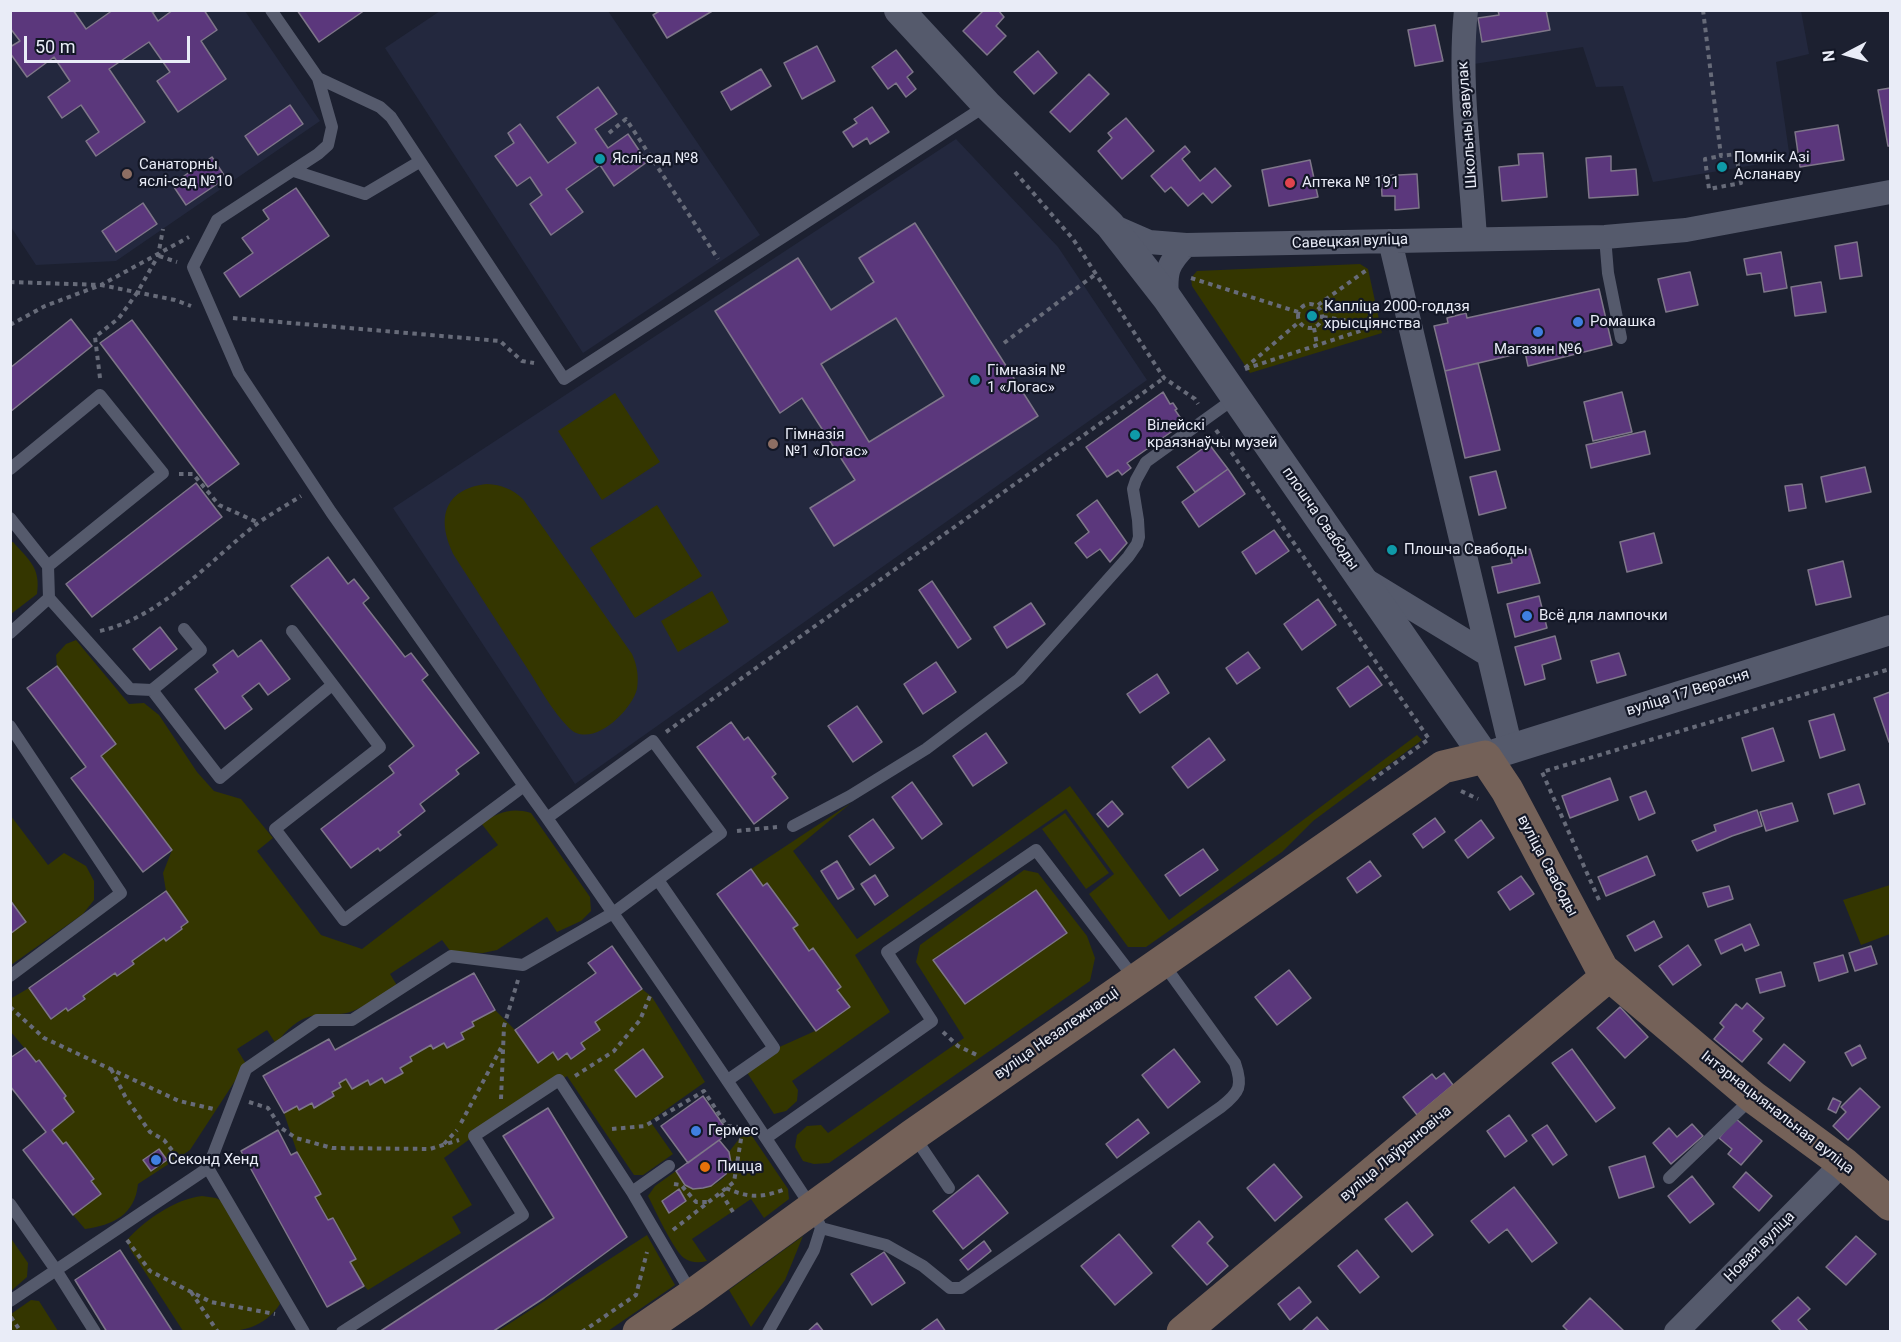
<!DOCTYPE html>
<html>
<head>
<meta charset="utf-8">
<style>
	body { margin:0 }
	#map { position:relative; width:1901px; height:1342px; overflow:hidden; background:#1c2030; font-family:Roboto,sans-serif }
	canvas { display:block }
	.frame { position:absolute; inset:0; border:12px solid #e9ecf7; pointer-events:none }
	.north { position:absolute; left:1817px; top:24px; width:60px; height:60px; -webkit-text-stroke:4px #131726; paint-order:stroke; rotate:264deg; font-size:16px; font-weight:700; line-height:24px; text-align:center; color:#e9ecf7 }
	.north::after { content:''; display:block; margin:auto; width:21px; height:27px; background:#e9ecf7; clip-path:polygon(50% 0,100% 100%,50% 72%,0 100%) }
	.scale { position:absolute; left:24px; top:36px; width:166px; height:27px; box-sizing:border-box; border:3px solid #e9ecf7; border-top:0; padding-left:8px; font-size:18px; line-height:21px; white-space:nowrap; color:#e9ecf7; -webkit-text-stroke:4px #131726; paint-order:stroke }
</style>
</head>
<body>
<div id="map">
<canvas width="1901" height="1342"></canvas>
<div class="frame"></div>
<div class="north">N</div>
<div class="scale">50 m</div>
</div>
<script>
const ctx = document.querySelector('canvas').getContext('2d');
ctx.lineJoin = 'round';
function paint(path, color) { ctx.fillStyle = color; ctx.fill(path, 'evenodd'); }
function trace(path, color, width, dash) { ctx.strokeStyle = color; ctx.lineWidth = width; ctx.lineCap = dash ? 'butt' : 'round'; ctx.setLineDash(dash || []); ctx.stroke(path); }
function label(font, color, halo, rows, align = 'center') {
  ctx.font = font + ' Roboto,sans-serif'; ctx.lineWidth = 4.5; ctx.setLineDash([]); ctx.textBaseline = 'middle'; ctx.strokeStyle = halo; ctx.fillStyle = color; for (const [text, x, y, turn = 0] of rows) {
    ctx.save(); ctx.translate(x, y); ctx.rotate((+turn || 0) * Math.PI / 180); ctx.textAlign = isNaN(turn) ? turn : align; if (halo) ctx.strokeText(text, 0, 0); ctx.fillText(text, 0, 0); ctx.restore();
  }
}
paint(new Path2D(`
	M10,11h235l75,110 -204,140 -80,4 -25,-38z
	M440,11h168l152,224 -177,118 -198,-305z
	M1472,11h329l8,43 -33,8 14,97 -137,23 -30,-96 -27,1 -13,-40 -109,17z
	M956,139l102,108 89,133 -572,404 -182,-276z`), '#23283e');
paint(new Path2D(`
	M1360,264l8,5 14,64 -132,40 -58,-87 -1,-8 6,-7z
	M615,393l45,69 -58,38 -44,-69z
	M487,484c15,1 25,5 36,15l109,155c5,11 7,22 5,35 -6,23 -46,61 -68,39 -17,-17 -29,-40 -42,-60 -24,-37 -48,-74 -72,-111 -19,-36 -13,-68 32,-73z
	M657,505l45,71 -67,42 -45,-70z
	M10,542h3c16,18 28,26 24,52l-26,20z
	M712,591l17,31 -51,30 -17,-31z
	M76,640l53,64 15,-1 15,12 38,57 17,19 27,8 32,39 -16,13 64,84 41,14 136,-104 -17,-22c18,-10 29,-16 50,-10l59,84 1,14 -10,10 -24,11 -10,-15 -50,33 -14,3 -32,-1 -9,-12 -52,34 8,13c-15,7 -30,18 -45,24 -12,5 -25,2 -37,4 -18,3 -30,15 -40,29l-9,-14 -30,19 9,15 -56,86 -52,34c-3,31 -25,41 -53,45l-12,-14 28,-21 -10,-13 3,-3 -28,-36 -3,2 -11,-14 22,-18 -10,-14 2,-2 -27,-36 -3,2 -25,-30 -1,-33 19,-11 22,31 15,-11 3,3 16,-11 -2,-4 32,-23 19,-9 -2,-3 32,-23 3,2 15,-11 -1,-2 7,-5 -22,-31 -3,-18 9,-23 -71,-94 15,-12 -59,-78 -1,-11 10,-11z
	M1417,735l5,5 -109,81 -31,31 -136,95h-18l-39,-53 25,-20 -48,-65 -211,146 35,57 -98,69 6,9 -1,11 -11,10 -12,3 -28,-43 29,-22 40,-18 34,-24 -12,-17 4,-3 -27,-38 -5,2 -16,-23 4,-4 -30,-41 -5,3 -11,-17 100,-66 -58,48 64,88 213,-153 99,134z
	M1065,813l44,60 -23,16 -44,-60z
	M11,816l37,49 16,-12 22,13 8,15v19l-11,14 -72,51 -1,-31 16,-12 -15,-22z
	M1024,870l14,3 49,63 8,22 -5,23 -261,182 -15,1 -11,-3 -8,-14 2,-12 10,-9 14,-1 7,8 136,-95 -48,-76 4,-17z
	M1890,885v49l-29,11 -18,-45z
	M642,989l10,8 53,85 -55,39 23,33 -30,21h-9l-67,-99 -93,60 -30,22 28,47 -20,12 9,16 -93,57 -4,-4 -14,-24 5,-3 -22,-41 -5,2 -13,-23 5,-3 -23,-42 -13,-39 13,-7 3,4 12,-7 3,4 19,-10 -2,-5 9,-5 -2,-4 7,-4 6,10 16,-9 2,5 12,-7 3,5 18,-10 -3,-5 12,-7 -2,-4 21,-12 13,-2 3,5 17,-9 -3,-6 13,-7 -2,-4 23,-12 20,20 22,32 16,-10 5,7 9,-6 4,6 14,-10 -4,-6 19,-13 -5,-8z
	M750,1133l38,56 1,10 -25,19 -13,-19 -59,40 15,22c-8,2 -16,2 -23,-3 -10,-7 -30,-50 -36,-62l7,-10 21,-15c3,5 6,12 11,15 12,8 31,-1 39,-11 5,-7 4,-15 3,-23l13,-17z
	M202,1196l14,2 11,6 46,81 7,19c-23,35 -61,27 -97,27l-53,-82 -3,-9c18,-20 48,-41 75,-44z
	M647,1235l28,50 -67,46h-110z
	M803,1236l-18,44 -34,47 -22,-37z
	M10,1237l18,26 -1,14 -16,14z
	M31,1300l8,1 19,30h-47v-17z`), '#343600');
const building = new Path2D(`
	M10,10h63l13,19 27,-19h38l7,11 15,-11h31l13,20 -16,11 25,38 -48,33 -21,-31 13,-9 -21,-30 -40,27 36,53 -49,34 -10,-15 13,-9 -18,-27 -19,13 -14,-21 22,-16 -16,-24 -27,20 -17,-24v-6l10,-6 -10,-13z
	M297,10h68l-46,32z
	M661,10h53l-47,28 -14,-23z
	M984,10h14l6,7 -8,9 10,10 -19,19 -24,-24z
	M1498,10h48l4,20 -68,12 -4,-24 21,-3z
	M1435,25l8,36 -28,5 -7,-36z
	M817,46l18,35 -33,18 -18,-36z
	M896,50l17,22 -6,5 9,12 -10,8 -10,-14 -8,6 -16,-22z
	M1038,51l19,22 -23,21 -20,-22z
	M761,69l10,17 -40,24 -10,-18z
	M1089,74l20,20 -39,38 -20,-20z
	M598,87l19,27 -22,15 13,19 20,-14 19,28 -33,24 -14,-21 -34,24 17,23 -32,23 -21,-31 12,-9 -12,-18 -13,9 -22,-30 19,-13 -6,-10 12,-9 28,39 28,-20 -19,-26z
	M1890,88v58h-2l-10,-56z
	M290,105l13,19 -45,31 -13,-19z
	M872,107l17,25 -19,12 -3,-6 -14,9 -10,-15 14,-9 -3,-4z
	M1126,118l28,33 -32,28 -24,-28 14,-13 -4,-5z
	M1838,125l6,35 -44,7 -5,-35z
	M1185,146l5,6 -8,7 18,22 15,-13 16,18 -19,17 -9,-10 -15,13 -17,-19 -6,5 -14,-16z
	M1543,153l4,44 -45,4 -3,-34 20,-2 -1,-11z
	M1611,156v15l25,-2 2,26 -49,3 -3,-40z
	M212,157l14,21 -40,27 -14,-21z
	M1310,160l8,37 -49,9 -7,-36z
	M1417,174l2,34 -24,2v-14h-13l-1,-20z
	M296,188l33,48 -89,61 -16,-24 29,-20 -11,-15 27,-19 -6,-9z
	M143,203l14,21 -41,28 -14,-21z
	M915,223l123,193 -204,130 -24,-38 45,-28 -53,-82 -22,15 -65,-102 83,-53 33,52 43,-28 -15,-24zM896,318l48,78 -75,46 -48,-78z
	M1857,242l5,34 -22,3 -5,-33z
	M1781,252l6,36 -23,4 -3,-19 -14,2 -3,-16z
	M1690,272l8,33 -32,7 -8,-33z
	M1821,282l5,30 -31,4 -4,-29z
	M1599,289l13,56 -84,21 -3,-14 -80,19 -11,-45 14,-3 -1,-5 19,-5 1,5z
	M71,319l21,27 -82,66v-44z
	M132,320l107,144 -31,23 -108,-144z
	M1478,363l22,87 -35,8 -20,-87z
	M1163,392l7,12 3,-1 4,6 -2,1 9,13 -57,40 4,5 -9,7 -4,-5 -11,7 -21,-30z
	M1622,392l10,40 -39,9 -9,-39z
	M1645,431l5,23 -59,14 -5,-23z
	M1209,444l19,25 -33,23 -18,-25z
	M1865,467l6,25 -45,10 -5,-25z
	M1228,469l17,25 -46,33 -17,-25z
	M1496,471l10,37 -27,7 -9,-38z
	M196,483l26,34 -130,100 -26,-33z
	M1802,484l4,24 -17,3 -4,-25z
	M1097,500l30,43 -17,19 -10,-13 -13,9 -12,-15 14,-11 -12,-17z
	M1274,530l15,21 -33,23 -14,-22z
	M1654,533l8,30 -35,9 -7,-30z
	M1530,549l10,34 -42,10 -6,-26 20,-4 -2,-9z
	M328,557l20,27 6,-5 15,19 -6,5 42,54 6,-4 17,22 -6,5 57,73 -23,17 3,4 -39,30 5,7 -27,21 3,3 -21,16 -2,-3 -27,20 -30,-39 73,-56 -5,-7 25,-20 -123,-160z
	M1843,561l8,36 -35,8 -8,-35z
	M932,581l39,58 -13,9 -39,-58z
	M1539,596l8,32 -32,9 -8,-33z
	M1318,599l18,26 -34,25 -18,-26z
	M1031,603l14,21 -38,24 -13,-21z
	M160,627l17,22 -27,21 -17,-21z
	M1555,636l6,23 -19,6 3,14 -20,6 -10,-38z
	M261,640l29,39 -22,16 -9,-12 -17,13 10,13 -27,20 -30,-40 23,-17 -5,-7 20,-15 5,7z
	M1248,652l12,16 -23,16 -11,-16z
	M1619,653l7,22 -29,8 -6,-22z
	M936,662l20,30 -33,22 -19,-30z
	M57,666l59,78 -15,12 71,94 -29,22 -72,-94 15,-11 -59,-79z
	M1368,666l14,19 -32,22 -13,-19z
	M1157,674l12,19 -29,20 -13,-19z
	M1890,692v50h-1l-15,-44z
	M857,706l25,36 -29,20 -25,-36z
	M1834,714l11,36 -25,8 -11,-37z
	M731,722l13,18 4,-3 28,37 -4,3 16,21 -34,26 -57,-77z
	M1773,728l11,33 -32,10 -10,-33z
	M986,733l21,30 -34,23 -20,-30z
	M1209,738l16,22 -37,28 -16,-21z
	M1610,778l8,22 -48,18 -8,-22z
	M912,782l30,42 -20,15 -30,-42z
	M1859,784l6,20 -31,10 -6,-20z
	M1646,791l9,22 -16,7 -9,-23z
	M1112,801l11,13 -15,13 -11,-13z
	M1792,803l6,18 -32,10 -6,-19z
	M1757,810l5,16 -30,10 -35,15 -5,-10 24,-10 -2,-6z
	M1435,818l10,14 -22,16 -10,-14z
	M873,819l21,29 -24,17 -21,-29z
	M1481,820l13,18 -26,20 -13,-18z
	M1203,849l15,21 -38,26 -15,-21z
	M1647,856l8,19 -49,21 -8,-19z
	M837,861l17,28 -16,10 -17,-28z
	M1370,861l11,15 -24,17 -10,-15z
	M751,869l12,17 4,-3 31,42 -5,3 16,23 4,-3 28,39 -4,3 13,17 -34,24 -99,-137z
	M875,875l13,21 -13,9 -14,-21z
	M1521,876l13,18 -24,16 -12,-18z
	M1729,886l4,13 -25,8 -5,-14z
	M1036,890l31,43 -102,71 -32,-44z
	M166,891l22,31 -7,5 1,2 -16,12 -2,-3 -32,23 2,3 -17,12 -2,-3 -32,23 2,3 -17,12 -2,-3 -15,11 -22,-31z
	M10,900l16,22 -16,12z
	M1654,921l8,16 -27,14 -8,-15z
	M1750,924l9,21 -14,6 -3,-7 -21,10 -6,-14z
	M1688,945l13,20 -28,20 -14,-19z
	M612,946l30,43 -47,33 5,8 -19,13 4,6 -14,10 -4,-6 -9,7 -5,-8 -15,11 -23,-33 81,-57 -8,-10z
	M1871,946l6,18 -22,7 -6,-18z
	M1843,955l5,17 -29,9 -5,-18z
	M1289,970l22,28 -34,27 -22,-28z
	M1781,972l4,14 -25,7 -4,-14z
	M474,973l21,37 -23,12 2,4 -13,7 3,6 -17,9 -3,-5 -11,6 -2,-4 -21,12 2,4 -12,7 3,5 -18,10 -3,-5 -12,7 -2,-5 -16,9 -6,-10 -7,4 2,4 -9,5 2,4 -20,12 -2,-5 -13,7 -2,-4 -13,7 -21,-37 66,-37 6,11z
	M1747,1003l17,15 -11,13 9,8 -20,23 -28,-23 10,-12 -4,-4 16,-19 6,5z
	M1620,1007l28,30 -23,21 -28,-30z
	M1784,1044l21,18 -15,19 -22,-18z
	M1860,1045l6,13 -14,8 -7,-13z
	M25,1048l11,14 3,-2 27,36 -2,2 10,14 -22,18 11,14 3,-2 28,37 -3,2 10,13 -28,21 -50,-65 23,-18 -36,-46v-28z
	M643,1049l20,28 -27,20 -21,-27z
	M1174,1049l26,33 -32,26 -26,-33z
	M1572,1049l43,59 -19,14 -44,-59z
	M1444,1073l9,12 -36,30 -14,-18 29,-23 4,5z
	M1860,1088l20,19 -32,33 -15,-14 13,-14 -5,-5z
	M703,1096l26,37 -41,30 -27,-37z
	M1833,1098l8,4 -5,11 -8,-4z
	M548,1108l79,129 -83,61 -52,34h-113l175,-114 -51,-82z
	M1509,1115l18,26 -22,16 -18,-26z
	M1735,1118l27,23 -21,24 -13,-11 4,-5 -13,-11z
	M1138,1119l11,14 -32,25 -11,-14z
	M1692,1124l11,12 -32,28 -18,-21 16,-15 8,9z
	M1547,1125l20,30 -14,10 -21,-30z
	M278,1130l13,25 6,-3 24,42 -6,3 13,23 5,-2 23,41 -6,3 14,24 -37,21 -86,-156z
	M719,1140l10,12 2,11 -5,11 -15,12 -8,2 -10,1 -8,-4 -9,-14z
	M159,1149l8,11 -16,11 -8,-11z
	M1645,1156l9,31 -35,11 -10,-31z
	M1274,1164l28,33 -27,24 -28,-33z
	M1746,1172l26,24 -13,15 -26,-24z
	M978,1175l30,38 -45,36 -30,-38z
	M1692,1176l22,28 -24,19 -22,-27z
	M1514,1187l43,56 -25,19 -25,-33 -18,14 -18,-22z
	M679,1189l7,12 -17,12 -7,-12z
	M1407,1202l26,33 -21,17 -27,-33z
	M1199,1221l14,16 -6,6 21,23 -21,19 -35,-39z
	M1119,1234l33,39 -37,32 -34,-39z
	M1856,1236l20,18 -30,31 -20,-18z
	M984,1241l7,10 -23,19 -8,-10z
	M120,1250l53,82h-66l-32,-52z
	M1357,1250l22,27 -19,16 -22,-27z
	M884,1252l21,31 -33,22 -21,-31z
	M1299,1287l12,15 -21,18 -12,-16z
	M1798,1297l12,12 -12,11 11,12h-27l-10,-11z
	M1590,1298l35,34h-56l-6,-6z
	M1317,1317l13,15h-29z
	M937,1319l9,13h-27z
	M817,1323l7,9h-17z`);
paint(building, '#5b377c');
trace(building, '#7e7689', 1.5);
trace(new Path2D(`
	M1703,10l18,146 15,-2 5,29 -32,6 -4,-30 16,-3
	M152,12l2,-2
	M609,133l17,-14 92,140
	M1015,172l58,67 91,139 31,21 3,5
	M159,256l18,6
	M1191,278l107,34
	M10,282l91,3 88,-48
	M1298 316a12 12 0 1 1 24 0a12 12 0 1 1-24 0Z
	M1318,305l50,-36
	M1323,317l54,8
	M233,318l267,23 22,20 12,2
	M10,325l35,-19 56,-21 74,15 16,6
	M1314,328l3,17
	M1004,343l93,-70
	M1245,368l54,-46
	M1245,369l133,-44
	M100,378l-5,-41 24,-19 18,-25 21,-37 5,-27
	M1216,430l213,309 -57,41
	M179,474h14l26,31 40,18
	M100,631c62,-14 110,-71 158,-108 14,-10 29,-18 43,-27
	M666,732l498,-354
	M1461,791l17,8
	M737,831l40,-4
	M1599,900l-57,-128 348,-103
	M10,1007l34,31 135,63 35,8
	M943,1032l15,14 21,10
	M111,1069l15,29 24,34 14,8 14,18
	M575,1076l39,-25 26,-31 10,-24
	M501,1099l3,-73 14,-46
	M249,1102l19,6 13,20 15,10 36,10 98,1 29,-9
	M461,1123l40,-75
	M612,1129l33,-3 59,-35 23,35 11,1
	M444,1144l13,-14
	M674,1184l7,1 15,17h11
	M726,1188c22,10 34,10 57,2
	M721,1193l12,19
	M673,1230l61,-48 8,-49
	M127,1240l23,31 61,31 64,12
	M191,1292l27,40
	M11,1317l10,15
	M582,1332l54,-37 11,-43`), '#676b79', 4, [4.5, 4.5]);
trace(new Path2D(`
	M271,10l47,68 14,49 -4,18 -10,9 -101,66 -24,47 46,106 92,139 193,274
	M318,78l62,29 11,10 173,262 423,-274
	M294,171l71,23 54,-32
	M1605,237l3,36 13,65
	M10,469l90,-74 63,78 -115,93
	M10,518l38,48 1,32 -39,35
	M49,598l81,91 22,1 49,-40 -17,-21
	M292,631l88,116 -105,82 69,91 180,-134 23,32
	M152,690l68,88 112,-93
	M10,726l111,167 -111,83
	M793,826l57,-30 76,-47 93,-70 109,-122 9,-13 2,-7 -1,-17 -5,-31 3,-9 10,-18 89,-64
	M658,880l116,168 -46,32
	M914,1136l35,52
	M766,1138l166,-117 -45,-69 149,-102 99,129
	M208,1168l38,-99 71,-49h35l99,-64 72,9 90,-52 108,-80 -68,-92 -106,77c90,129 179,259 265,390l9,20 -7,22 -46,82
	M1669,1178l83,-80
	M632,1192l37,-26
	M10,1204l46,66 39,62
	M821,1228l65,17 37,21 27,22h11l260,-181c19,-15 22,-21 14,-44l-73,-101
	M10,1301l198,-133 96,164
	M342,1332l181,-117 -49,-79 85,-56 73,112 60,102`), '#555a6c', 12);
trace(new Path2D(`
	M1466,10c-8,74 5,155 9,229
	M1110,225l39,17 37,3 419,-8 81,-7 204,-38
	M1390,241l121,508
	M1167,298c-2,-26 0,-34 19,-53
	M1364,579l123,75
	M1676,1332l167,-169`), '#555a6c', 24);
trace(new Path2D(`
	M899,10l88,95 123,120 57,73 318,459 405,-127`), '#555a6c', 30);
trace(new Path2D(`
	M639,1332l54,-37 220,-160 530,-368 42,-10 22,33 95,179 151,128 90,66 47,41
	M1183,1332l425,-356`), '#746158', 33);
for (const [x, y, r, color] of [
	[600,159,6,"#0f9aa8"],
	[1722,167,6,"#0f9aa8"],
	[127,174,6,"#8d6e63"],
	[1290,183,6,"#e0444e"],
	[1312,316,6,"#0f9aa8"],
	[1578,322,6,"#3f7fe0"],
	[1538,332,6,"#3f7fe0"],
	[975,380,6,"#0f9aa8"],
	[1135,435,6,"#0f9aa8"],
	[773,444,6,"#8d6e63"],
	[1392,550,6,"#0f9aa8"],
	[1527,616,6,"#3f7fe0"],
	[696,1131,6,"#3f7fe0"],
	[156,1160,6,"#3f7fe0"],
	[705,1167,6,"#e8710a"]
]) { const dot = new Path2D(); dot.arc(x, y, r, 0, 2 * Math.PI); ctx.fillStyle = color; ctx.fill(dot); trace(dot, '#131726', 2); }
label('15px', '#e9ecf7', '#131726', [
	["Школьны завулак",1468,125,-94],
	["Савецкая вуліца",1350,242,-2],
	["плошча Свабоды",1320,519,55],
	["вуліца 17 Верасня",1688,693,-17],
	["вуліца Свабоды",1547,866,62],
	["вуліца Незалежнасці",1057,1034,-35],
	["Інтэрнацыянальная вуліца",1777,1113,38],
	["вуліца Лаўрыновіча",1396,1154,-40],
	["Новая вуліца",1760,1247,-45]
]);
label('15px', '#e9ecf7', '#131726', [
	["Помнік Азі",1734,158],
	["Асланаву",1734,175],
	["Яслі-сад №8",612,159],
	["Санаторны",139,165],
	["яслі-сад №10",139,182],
	["Аптека № 191",1302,183],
	["Капліца 2000-годдзя",1324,307],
	["хрысціянства",1324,324],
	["Ромашка",1590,322],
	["Магазин №6",1538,350,"center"],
	["Гімназія №",987,371],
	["1 «Логас»",987,388],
	["Вілейскі",1147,426],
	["краязнаўчы музей",1147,443],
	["Гімназія",785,435],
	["№1 «Логас»",785,452],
	["Плошча Свабоды",1404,550],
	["Всё для лампочки",1539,616],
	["Гермес",708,1131],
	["Секонд Хенд",168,1160],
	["Пицца",717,1167]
], 'left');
</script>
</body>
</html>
